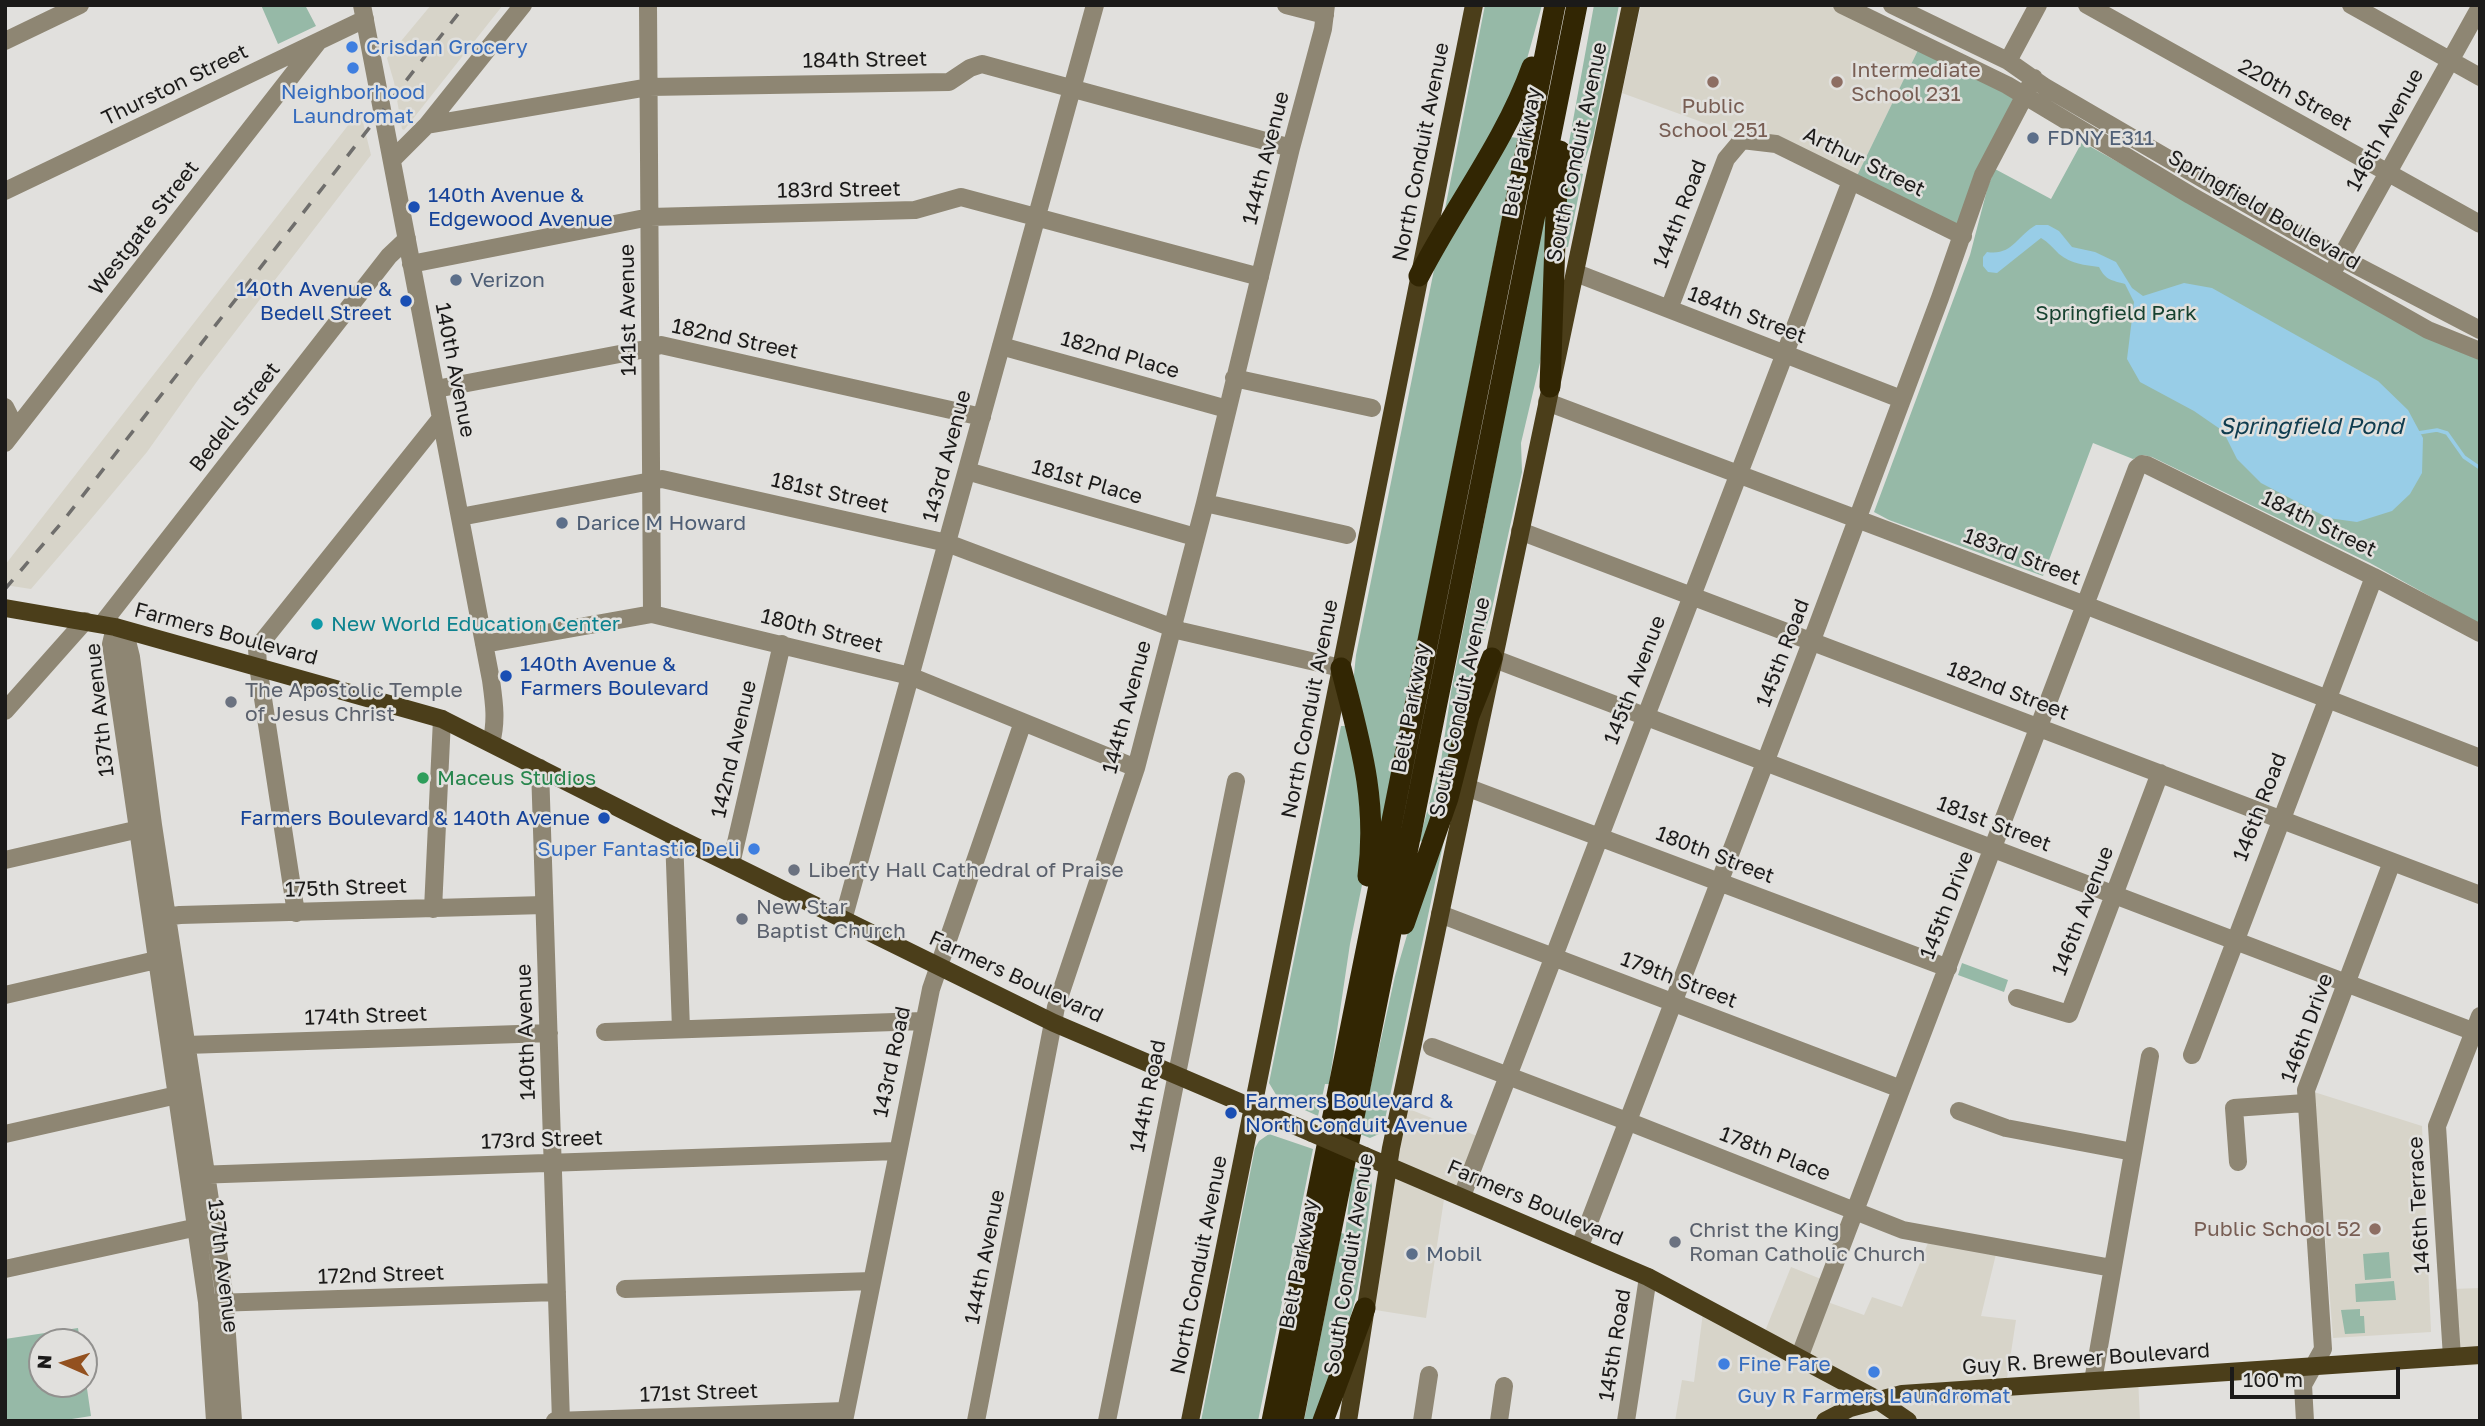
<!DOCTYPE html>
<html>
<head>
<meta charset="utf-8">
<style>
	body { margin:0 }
	#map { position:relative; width:2485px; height:1426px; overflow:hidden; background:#e1e0dd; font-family:"Golos Text",sans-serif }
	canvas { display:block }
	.frame { position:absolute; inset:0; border:7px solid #1b1a19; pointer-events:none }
	.north { position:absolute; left:28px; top:1328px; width:70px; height:70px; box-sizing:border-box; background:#e1e0dd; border:2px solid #92918f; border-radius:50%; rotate:273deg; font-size:19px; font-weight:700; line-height:28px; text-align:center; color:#1b1a19 }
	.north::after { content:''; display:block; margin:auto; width:24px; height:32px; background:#93511f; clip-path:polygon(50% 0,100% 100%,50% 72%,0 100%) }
	.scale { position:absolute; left:2230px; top:1367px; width:170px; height:32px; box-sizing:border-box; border:4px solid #1b1a19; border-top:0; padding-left:9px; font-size:21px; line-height:24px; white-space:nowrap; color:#1b1a19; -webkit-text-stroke:5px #e1e0dd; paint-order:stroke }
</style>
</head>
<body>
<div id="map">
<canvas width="2485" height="1426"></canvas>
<div class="frame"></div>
<div class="north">N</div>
<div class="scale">100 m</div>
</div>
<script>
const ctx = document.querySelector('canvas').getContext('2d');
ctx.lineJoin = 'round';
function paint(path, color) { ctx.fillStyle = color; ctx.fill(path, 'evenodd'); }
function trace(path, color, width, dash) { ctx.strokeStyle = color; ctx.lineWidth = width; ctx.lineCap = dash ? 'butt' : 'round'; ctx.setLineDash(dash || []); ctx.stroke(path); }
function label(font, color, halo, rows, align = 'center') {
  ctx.font = font + ' "Golos Text",sans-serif'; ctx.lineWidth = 5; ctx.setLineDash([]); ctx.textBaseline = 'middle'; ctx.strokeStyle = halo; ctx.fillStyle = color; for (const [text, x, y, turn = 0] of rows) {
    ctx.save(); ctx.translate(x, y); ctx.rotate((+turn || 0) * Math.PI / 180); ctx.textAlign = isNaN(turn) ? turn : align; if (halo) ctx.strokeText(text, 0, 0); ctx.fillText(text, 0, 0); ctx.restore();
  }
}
paint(new Path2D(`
	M431,5h72l-87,110 -12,15 -2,-1 -8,-47 -7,-24z
	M1641,5h187l91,43 -64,132 -71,-38 -63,-13 -99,-36z
	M360,110l11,45 -173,225 -51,72 -61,73 -55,64 -26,-4v-20z
	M2314,1092l108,34 9,206 -98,6z
	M1404,1107l78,31 -22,55 -14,-7 -20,132 -57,-9z
	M1930,1238l67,12 -16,66 35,4 -10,65 132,-8 2,44h-465l7,-41 12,2 10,-77 59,31 28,-69 35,14 -7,18 45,16 8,-18 30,10z
	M2480,1288v77l-23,1 -5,-77z`), '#d7d4c9');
paint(new Path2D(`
	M261,5h44l11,21 -38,18z
	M1485,5h57l-25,90 -70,113 -2,1z
	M1594,5h25l-26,133 -13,35 3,1 -15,73 -6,-1 6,-98z
	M1919,48l96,50 -56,129 -104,-47z
	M1510,137l8,1 -138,693 -27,-147 3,-29 80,-395z
	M2082,142l113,63 285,152v267l-110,-61 -218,-106 -9,-2 -10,4 -40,-16 -50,133 -154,-56 -15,-8 96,-257 18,-69 7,-17 56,30z
	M1551,207l-8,143 -22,93 1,29 -31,141 -13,39 -17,82 -37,108 -5,-1 22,-80 10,-69 94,-484z
	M1341,726h9l15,66 -2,88 -13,64 -21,140h-4l-7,32 -40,-18 -9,-15z
	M1448,821l-65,308 -4,5 -9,4 -10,-4 35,-158 20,-68z
	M1962,963l46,17 -4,12 -46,-17z
	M1269,1134l44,15 -55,272h-57l54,-273 4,-7z
	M1353,1167c10,4 18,7 19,19 -6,43 -11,113 -29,150l5,3 -32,82h-12l37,-188 4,1z
	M2389,1252l2,26 -26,2 -2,-26z
	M2394,1281l2,19 -40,2 -1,-18z
	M2360,1309v7h4l1,17 -20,1 -4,-24z
	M78,1328l2,14h-38v42h42v-16l7,48 -32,5h-54v-82z`), '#96b9a7');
paint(new Path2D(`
	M2036,225h12l11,6 13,16 23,5 21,10 16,26 11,8 41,-13 28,5 166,93 30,29 15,28 -1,35 -12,21 -18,17 -35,11 -29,-4 -67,-35 -24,-24 -14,-28 -29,-20 -54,-29 -13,-23 7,-57 -9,-18c-13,-4 -19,-3 -26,-17 -14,-2 -28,-3 -40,-13 -6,-6 -11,-12 -18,-16l-44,35 -9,-1 -5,-6v-9l4,-5c25,4 30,-16 49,-27z`), '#98cde7');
trace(new Path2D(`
	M2418,433l19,-3 10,3 17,24 16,11`), '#98cde7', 3.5);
trace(new Path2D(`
	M362,5l129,675c3,22 6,41 0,63
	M648,5l4,609
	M1286,5l39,10
	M1842,5l165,80 183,110 238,135 52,21
	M1892,5l116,56 37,26 158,92 137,78 140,73
	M2087,5l393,219
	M2351,5l129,72
	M5,41l75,-36
	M2008,61l30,-56
	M427,125l222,-38 300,-5 21,-14 12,-4 309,84
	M392,160l35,-35 96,-120
	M5,191l360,-172
	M411,264l239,-47 265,-7 46,-13 299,80
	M2336,266l144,-259
	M1576,273l325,126
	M1669,309l57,-150 16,-19 34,4 187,92
	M1001,346l226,63
	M1234,378l138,30
	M436,389l215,-41 10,-3 321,72
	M1547,402l538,203 395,153
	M5,407l11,22
	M5,443l313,-401
	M967,471l228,66
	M1205,503l142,32
	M460,517l202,-38 285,64 234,88 160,37
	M1520,531l960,364
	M102,624l287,-368 18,-17
	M115,627l11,10 5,20 22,168 71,467 9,129
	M115,627l-4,17 96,658 8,119
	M484,644l168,-30 258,62 226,92
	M1492,658l988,376
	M5,711l80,-90
	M540,768l21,653
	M1466,787l482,181
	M674,836l7,193
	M5,860l143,-33
	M731,864l51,-220
	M433,909l9,-190
	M296,913l-38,-247 -1,-18 184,-230
	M1440,914l461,175
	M157,918l23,-3 364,-10
	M843,920l252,-915
	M5,995l160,-37
	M2017,998l52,16 91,-241
	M605,1032l318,-11
	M186,1045l363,-12
	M1432,1047l205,78 266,105 209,38
	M2192,1055l182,-478
	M1959,1111l47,17 127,24
	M5,1134l181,-41
	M2238,1162l-4,-54 71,-5
	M195,1175l702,-24
	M1462,1196l389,-1015
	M1580,1246l232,-606 128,-342 43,-123 51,-97
	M5,1269l202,-44
	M625,1289l247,-8
	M214,1303l343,-11
	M2452,1357l-15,-231 43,-110
	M1799,1358l338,-890 5,-4 5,1 227,112 106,56
	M2093,1381l57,-325
	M555,1421l290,-10
	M844,1421l87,-432 92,-267
	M976,1421l80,-414 80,-239 69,-265 86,-355 32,-119 3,-24
	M1107,1421l129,-640
	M1422,1421l7,-46
	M1499,1421l5,-35
	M1626,1421l22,-144
	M2305,1421l-2,-36 20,-36 -17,-259 86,-228`), '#8e8673', 18);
trace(new Path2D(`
	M5,608l110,19 327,92 232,117 380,187 258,110
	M1365,1156l283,121 228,122 32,22
	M1190,1421l284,-1416
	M1348,1421l43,-273 240,-1143
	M1825,1421l25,-13 52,-14 578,-39`), '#4b3e1a', 18);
trace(new Path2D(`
	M1419,276c36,-70 86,-134 113,-209
	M1550,387l7,-203 3,-33
	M1341,668c19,74 37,132 27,208
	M1404,924l44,-126 21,-82 23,-58
	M1272,1421l283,-1416
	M1293,1421l284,-1416
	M1323,1421l42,-113`), '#322603', 21);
trace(new Path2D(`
	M5,589l58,-68 402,-516`), '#6f6e6c', 3.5, [12, 12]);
trace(new Path2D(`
	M1312,1133l53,23`), '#4b3e1a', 18);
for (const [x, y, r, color] of [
	[352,47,7,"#3f7fe0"],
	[353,68,7,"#3f7fe0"],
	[1713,82,7,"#8d6e63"],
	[1837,82,7,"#8d6e63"],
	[2033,138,7,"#5c6f8a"],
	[414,207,7,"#1a4fb4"],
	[456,280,7,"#5c6f8a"],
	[406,301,7,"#1a4fb4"],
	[562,523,7,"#5c6f8a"],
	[317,624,7,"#0f9aa8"],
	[506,676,7,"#1a4fb4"],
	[231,702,7,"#6b7280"],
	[423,778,7,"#2e9e5b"],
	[604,818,7,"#1a4fb4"],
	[754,849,7,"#3f7fe0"],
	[794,870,7,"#6b7280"],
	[742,919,7,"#6b7280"],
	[1231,1113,7,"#1a4fb4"],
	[2375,1229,7,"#8d6e63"],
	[1675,1242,7,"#6b7280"],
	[1412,1254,7,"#5c6f8a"],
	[1724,1364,7,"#3f7fe0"],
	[1874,1372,7,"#3f7fe0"]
]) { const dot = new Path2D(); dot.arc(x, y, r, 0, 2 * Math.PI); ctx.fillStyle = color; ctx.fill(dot); trace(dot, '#e1e0dd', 2.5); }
label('21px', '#366cbe', '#e1e0dd', [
	["Crisdan Grocery",366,47],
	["Neighborhood",353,92,"center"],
	["Laundromat",353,116,"center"],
	["Super Fantastic Deli",740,849,"right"],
	["Fine Fare",1738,1364],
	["Guy R Farmers Laundromat",1874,1396,"center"]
], 'left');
label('21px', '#1b1a19', '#e1e0dd', [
	["184th Street",865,60,-1],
	["Thurston Street",175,85,-26],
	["220th Street",2295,95,29],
	["146th Avenue",2385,130,-61],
	["North Conduit Avenue",1421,152,-79],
	["Belt Parkway",1522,152,-79],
	["South Conduit Avenue",1577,152,-78],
	["144th Avenue",1266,158,-76],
	["Arthur Street",1864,162,26],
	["183rd Street",839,190,-1],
	["Springfield Boulevard",2264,210,30],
	["144th Road",1680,214,-69],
	["Westgate Street",144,228,-52],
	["141st Avenue",628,310,-91],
	["184th Street",1747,315,21],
	["182nd Street",735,339,12],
	["182nd Place",1120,355,16],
	["140th Avenue",455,370,79],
	["Bedell Street",235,417,-52],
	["143rd Avenue",947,456,-75],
	["181st Place",1087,482,16],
	["181st Street",830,493,13],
	["184th Street",2319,524,26],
	["183rd Street",2022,557,21],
	["180th Street",822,631,14],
	["Farmers Boulevard",226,634,15],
	["145th Road",1783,653,-69],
	["145th Avenue",1635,680,-69],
	["182nd Street",2008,691,21],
	["144th Avenue",1127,707,-75],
	["South Conduit Avenue",1460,707,-78],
	["Belt Parkway",1411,708,-79],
	["North Conduit Avenue",1310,709,-79],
	["137th Avenue",100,710,-96],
	["142nd Avenue",734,749,-77],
	["146th Road",2260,807,-69],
	["181st Street",1994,824,21],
	["180th Street",1715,855,21],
	["175th Street",346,888,-2],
	["145th Drive",1947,905,-69],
	["146th Avenue",2083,911,-69],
	["Farmers Boulevard",1016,977,25],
	["179th Street",1679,980,21],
	["174th Street",366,1016,-2],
	["146th Drive",2307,1028,-70],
	["140th Avenue",526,1032,-92],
	["143rd Road",892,1062,-78],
	["144th Road",1148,1096,-79],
	["173rd Street",542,1140,-2],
	["178th Place",1775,1154,21],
	["Farmers Boulevard",1535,1203,23],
	["146th Terrace",2419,1205,-93],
	["144th Avenue",985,1257,-79],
	["Belt Parkway",1299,1264,-79],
	["South Conduit Avenue",1349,1264,-81],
	["North Conduit Avenue",1199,1265,-79],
	["137th Avenue",223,1266,83],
	["172nd Street",381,1275,-2],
	["145th Road",1615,1345,-81],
	["Guy R. Brewer Boulevard",2086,1359,-4],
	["171st Street",699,1393,-2]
]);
label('21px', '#785e54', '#e1e0dd', [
	["Intermediate",1851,70],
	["School 231",1851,94],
	["Public",1713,106,"center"],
	["School 251",1713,130,"center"],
	["Public School 52",2361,1229,"right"]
], 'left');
label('21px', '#4e5e75', '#e1e0dd', [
	["FDNY E311",2047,138],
	["Verizon",470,280],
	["Darice M Howard",576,523],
	["Mobil",1426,1254]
], 'left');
label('21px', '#164399', '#e1e0dd', [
	["140th Avenue &",428,195],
	["Edgewood Avenue",428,219],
	["140th Avenue &",392,289,"right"],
	["Bedell Street",392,313,"right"],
	["140th Avenue &",520,664],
	["Farmers Boulevard",520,688],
	["Farmers Boulevard & 140th Avenue",590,818,"right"],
	["Farmers Boulevard &",1245,1101],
	["North Conduit Avenue",1245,1125]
], 'left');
label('21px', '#174230', '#e1e0dd', [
	["Springfield Park",2116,313]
]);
label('21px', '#0d838f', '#e1e0dd', [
	["New World Education Center",331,624]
], 'left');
label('21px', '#5b616d', '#e1e0dd', [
	["The Apostolic Temple",245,690],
	["of Jesus Christ",245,714],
	["Liberty Hall Cathedral of Praise",808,870],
	["New Star",756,907],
	["Baptist Church",756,931],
	["Christ the King",1689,1230],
	["Roman Catholic Church",1689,1254]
], 'left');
label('21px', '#27864d', '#e1e0dd', [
	["Maceus Studios",437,778]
], 'left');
label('italic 23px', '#0f3c4f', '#e1e0dd', [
	["Springfield Pond",2311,427]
]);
</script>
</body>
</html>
